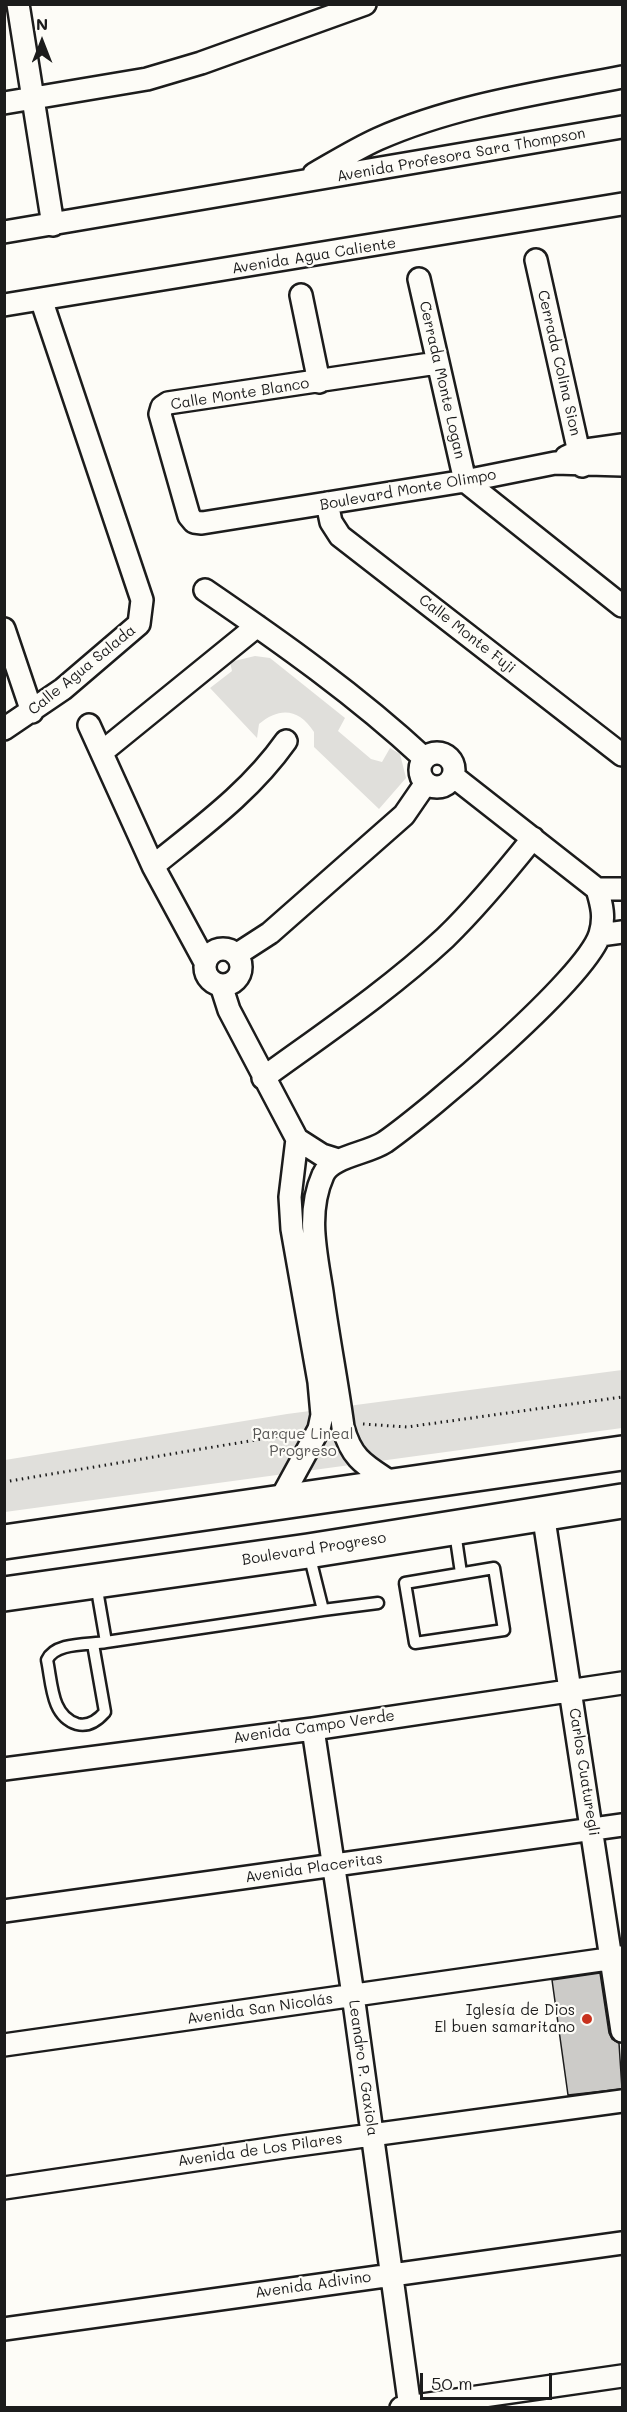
<!DOCTYPE html>
<html>
<head>
<meta charset="utf-8">
<style>
	body { margin:0 }
	#map { position:relative; width:627px; height:2412px; overflow:hidden; background:#fdfcf7; font-family:Mali,sans-serif }
	canvas { display:block }
	.frame { position:absolute; inset:0; border:6px solid #1c1c1c; pointer-events:none }
	.north { position:absolute; left:12px; top:12px; width:60px; height:60px; -webkit-text-stroke:4px #fdfcf7; paint-order:stroke; rotate:0deg; font-size:16px; font-weight:700; line-height:24px; text-align:center; color:#1c1c1c }
	.north::after { content:''; display:block; margin:auto; width:21px; height:27px; background:#1c1c1c; clip-path:polygon(50% 0,100% 100%,50% 72%,0 100%) }
	.scale { position:absolute; left:420px; top:2373px; width:132px; height:27px; box-sizing:border-box; border:3px solid #1c1c1c; border-top:0; padding-left:8px; font-size:18px; line-height:21px; white-space:nowrap; color:#1c1c1c; -webkit-text-stroke:4px #fdfcf7; paint-order:stroke }
</style>
</head>
<body>
<div id="map">
<canvas width="627" height="2412"></canvas>
<div class="frame"></div>
<div class="north">N</div>
<div class="scale">50 m</div>
</div>
<script>
const ctx = document.querySelector('canvas').getContext('2d');
ctx.lineJoin = 'round';
function paint(path, color) { ctx.fillStyle = color; ctx.fill(path, 'evenodd'); }
function trace(path, color, width, dash) { ctx.strokeStyle = color; ctx.lineWidth = width; ctx.lineCap = dash ? 'butt' : 'round'; ctx.setLineDash(dash || []); ctx.stroke(path); }
function label(font, color, halo, rows, align = 'center') {
  ctx.font = font + ' Mali,sans-serif'; ctx.lineWidth = 4.5; ctx.setLineDash([]); ctx.textBaseline = 'middle'; ctx.strokeStyle = halo; ctx.fillStyle = color; for (const [text, x, y, turn = 0] of rows) {
    ctx.save(); ctx.translate(x, y); ctx.rotate((+turn || 0) * Math.PI / 180); ctx.textAlign = isNaN(turn) ? turn : align; if (halo) ctx.strokeText(text, 0, 0); ctx.fillText(text, 0, 0); ctx.restore();
  }
}
paint(new Path2D(`
	M255,656l15,2 75,60 -7,13 33,28 11,3 8,-14 10,6 6,24 -27,31 -65,-62v-15c-15,-24 -35,-25 -55,-8l-2,14 -47,-50 22,-17 -2,-9z
	M622,1370v58l-617,84v-52l282,-46z`), '#e0dfdb');
const building = new Path2D(`
	M600,1973l9,60 3,6 7,4 3,46 -54,6 -16,-115z`);
paint(building, '#cccbc8');
trace(building, '#1c1c1c', 1.5);
const service = new Path2D(`
	M455,1532l6,41
	M494,1568l10,62 -89,13 -10,-60z
	M96,1584l10,58 217,-32 -14,-56
	M323,1610l55,-7
	M93,1644l12,68c-7,8 -17,15 -28,12 -26,-8 -25,-41 -30,-64 8,-18 41,-15 59,-18`);
const minor = new Path2D(`
	M18,4l35,221
	M4,103l143,-24 54,-16 164,-59
	M314,174c21,-12 42,-25 64,-35 77,-34 162,-46 244,-62
	M4,232l618,-105
	M536,260l46,206
	M419,279l46,202 157,125
	M301,295l18,87
	M4,305l618,-101
	M437,363l-269,40 -6,4 -2,7 29,102 5,6 8,1 263,-42 90,-18 67,2
	M566,457l13,-6 43,-6
	M327,503l4,19 9,14 282,219
	M205,590c76,52 151,105 219,168
	M4,629l28,83
	M89,725l64,141 52,96
	M4,729l59,-40 76,-65 3,-24 -101,-301
	M102,752l155,-126
	M420 770a17 17 0 1 1 34 0a17 17 0 1 1-34 0Z
	M153,866c48,-39 97,-74 133,-125
	M597,889h25
	M600,935l22,-3
	M205 967a18 18 0 1 1 36 0a18 18 0 1 1-36 0Z
	M236,955l34,-22 134,-118 22,-32
	M221,985l8,25 68,129 25,16 16,5
	M263,1078c62,-45 126,-88 182,-140 32,-31 60,-65 88,-100
	M395,1485c-28,-19 -43,-24 -52,-58 -6,-45 -15,-90 -21,-135 -6,-39 -16,-79 1,-117 8,-19 44,-21 62,-33 44,-31 201,-163 215,-208 5,-16 2,-29 -3,-45l-144,-113
	M279,1502l40,-73 3,-14 -3,-33 -27,-153 -2,-32 7,-58
	M543,1513l79,518
	M313,1729l40,266 57,413
	M4,1769l309,-40 309,-46
	M4,1911l618,-86
	M4,2045l618,-88
	M4,2188l279,-41 339,-46
	M4,2329l618,-86
	M401,2408l221,-32`);
const primary = new Path2D(`
	M4,1542l618,-89
	M4,1594l304,-43 314,-50`);
trace(service, '#1c1c1c', 15);
trace(minor, '#1c1c1c', 26);
trace(primary, '#1c1c1c', 38);
trace(new Path2D(`
	M363,1424l44,3 215,-30
	M4,1482l293,-49`), '#1c1c1c', 3, [1.5, 4.5]);
trace(service, '#fdfcf7', 10);
trace(minor, '#fdfcf7', 21);
trace(primary, '#fdfcf7', 33);
for (const [x, y, r, color] of [
	[587,2019,6,"#c8321e"]
]) { const dot = new Path2D(); dot.arc(x, y, r, 0, 2 * Math.PI); ctx.fillStyle = color; ctx.fill(dot); trace(dot, '#fdfcf7', 2); }
label('15px', '#1c1c1c', '#fdfcf7', [
	["Avenida Profesora Sara Thompson",461,155,-10],
	["Avenida Agua Caliente",314,256,-9],
	["Cerrada Colina Sion",559,363,77],
	["Cerrada Monte Logan",442,380,77],
	["Calle Monte Blanco",240,394,-9],
	["Boulevard Monte Olimpo",408,490,-10],
	["Calle Monte Fuji",467,634,38],
	["Calle Agua Salada",82,670,-39],
	["Boulevard Progreso",314,1549,-9],
	["Avenida Campo Verde",314,1727,-8],
	["Carlos Cuaturegli",584,1772,81],
	["Avenida Placeritas",314,1868,-8],
	["Avenida San Nicolás",260,2009,-8],
	["Leandro P. Gaxiola",363,2068,82],
	["Avenida de Los Pilares",260,2150,-8],
	["Avenida Adivino",313,2285,-8]
]);
label('15px', '#575655', '#fdfcf7', [
	["Parque Lineal",303,1434],
	["Progreso",303,1451]
]);
label('15px', '#1c1c1c', '#fdfcf7', [
	["Iglesía de Dios",575,2010],
	["El buen samaritano",575,2027]
], 'right');
</script>
</body>
</html>
